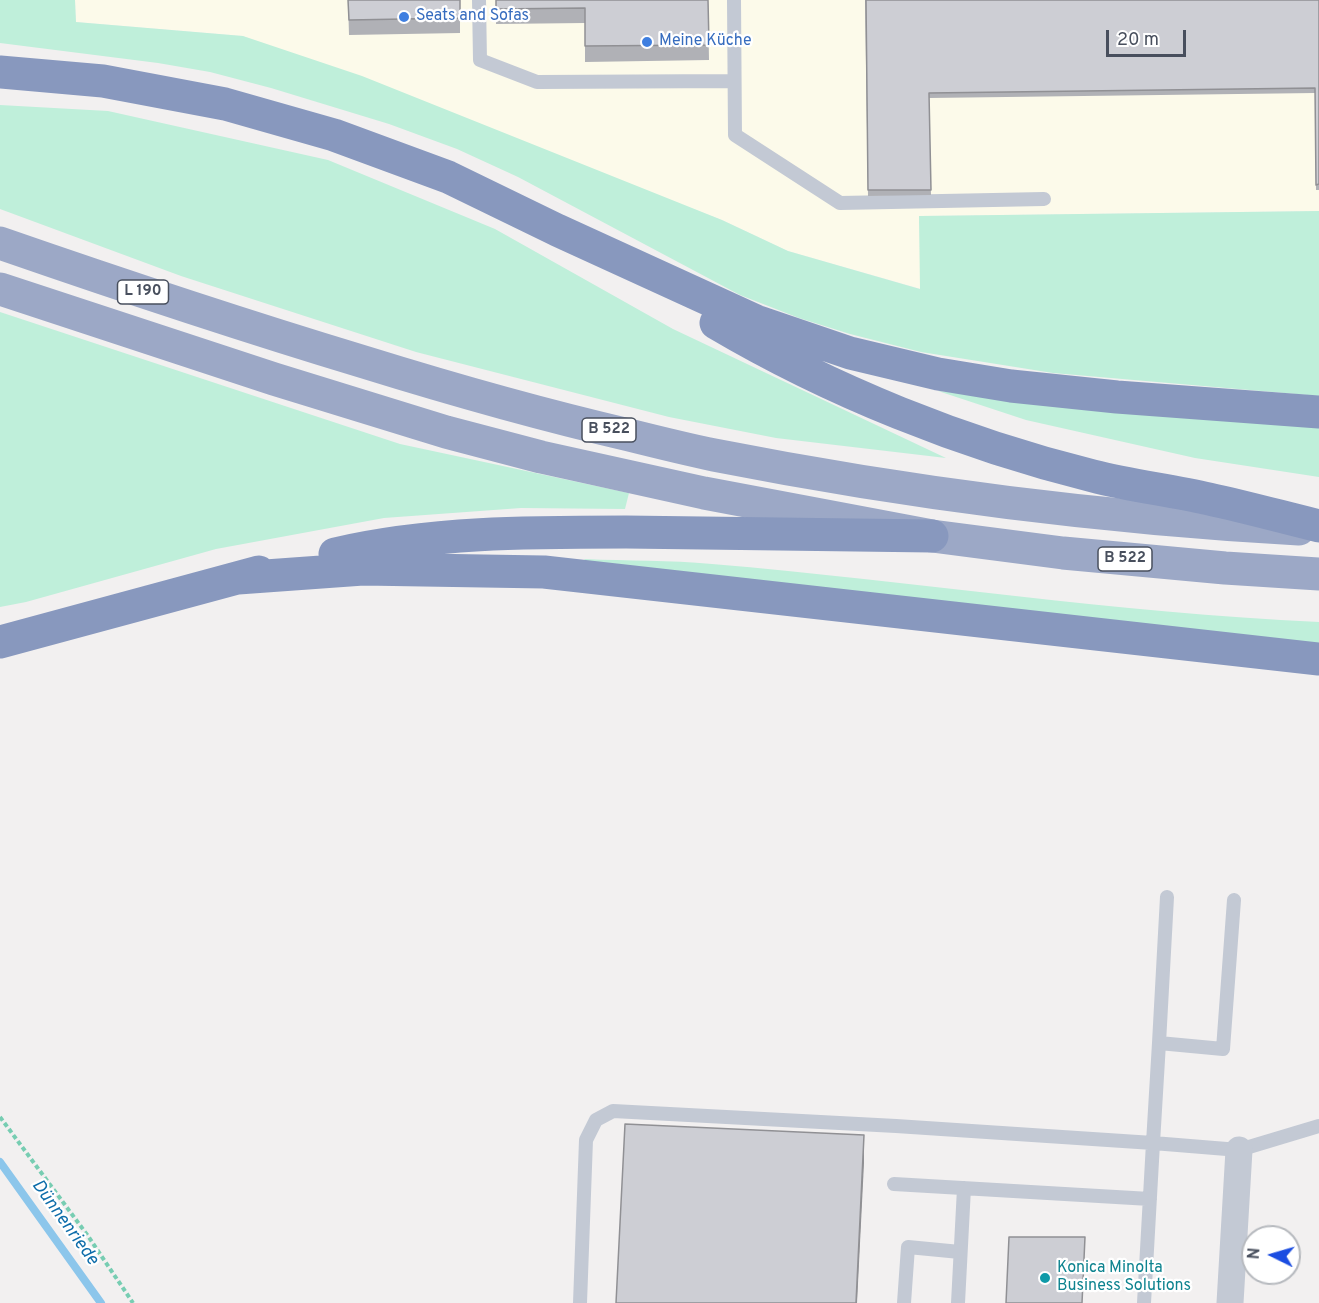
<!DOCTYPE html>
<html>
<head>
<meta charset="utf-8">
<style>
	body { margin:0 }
	#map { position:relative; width:1319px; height:1303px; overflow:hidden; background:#f2f0f0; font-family:Overpass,sans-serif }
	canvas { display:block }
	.north { position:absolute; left:1241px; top:1225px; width:60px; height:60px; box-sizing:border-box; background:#fff; border:2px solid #b6b9be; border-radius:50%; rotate:275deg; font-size:16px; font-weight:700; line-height:24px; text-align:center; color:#484f5d }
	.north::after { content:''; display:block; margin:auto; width:21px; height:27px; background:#1b4de1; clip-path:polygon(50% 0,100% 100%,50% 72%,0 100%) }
	.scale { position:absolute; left:1106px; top:30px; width:80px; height:27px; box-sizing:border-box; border:3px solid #484f5d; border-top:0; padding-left:8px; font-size:18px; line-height:21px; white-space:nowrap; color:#484f5d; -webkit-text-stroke:4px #fff; paint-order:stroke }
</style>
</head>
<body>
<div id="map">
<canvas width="1319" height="1303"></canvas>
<div class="north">N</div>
<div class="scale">20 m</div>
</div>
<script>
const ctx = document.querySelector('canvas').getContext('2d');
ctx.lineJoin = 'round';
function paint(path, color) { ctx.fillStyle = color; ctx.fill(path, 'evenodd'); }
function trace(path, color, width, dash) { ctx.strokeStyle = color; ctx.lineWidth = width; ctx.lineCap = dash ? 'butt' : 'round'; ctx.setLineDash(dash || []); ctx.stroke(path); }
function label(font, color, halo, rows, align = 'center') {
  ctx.font = font + ' Overpass,sans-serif'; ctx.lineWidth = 4.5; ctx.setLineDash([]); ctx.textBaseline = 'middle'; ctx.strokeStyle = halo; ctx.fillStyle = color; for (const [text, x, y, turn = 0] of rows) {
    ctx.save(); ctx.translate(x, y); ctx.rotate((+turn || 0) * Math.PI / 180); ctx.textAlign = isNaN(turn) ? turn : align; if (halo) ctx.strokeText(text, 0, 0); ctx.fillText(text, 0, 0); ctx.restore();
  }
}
paint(new Path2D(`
	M75,0h1244v211l-400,5 2,73 -133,-38 -66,-31 -479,-184 -167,-14z`), '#fcfaea');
paint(new Path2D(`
	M0,0h75l1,22 167,14 119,40 360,144 66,31 132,38 -1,-73 400,-5v185l-266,-23 -132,-21 -71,-18 -51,-16 -59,-23 -222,-118 -61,-28 -68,-25 -118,-36 -61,-16 -52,-9 -158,-20z
	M0,105l108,6 220,49 167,69 178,100 273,129 -170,-20 -107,-21 -253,-65 -235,-76 -181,-67z
	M0,312l400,132 229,49 -4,16 -104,-1 -137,10 -168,31 -190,53 -26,5z
	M938,391l381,35v51l-124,-19 -169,-38z
	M585,559c42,2 85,1 127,5 203,17 404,49 607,58v23l-737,-82z`), '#bfefda');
trace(new Path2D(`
	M0,1162l101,141`), '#8cc6eb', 8);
trace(new Path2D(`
	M0,1117l88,119 45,67`), '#77cdb2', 4, [4.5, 3]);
trace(new Path2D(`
	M479,0l1,60 57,22 197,-1
	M734,0l1,135 105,68 204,-4
	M1159,1043l8,-146
	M894,1184l256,15
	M580,1303l6,-163 10,-20 17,-9 283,15 257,17 6,-100 64,6 11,-149
	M904,1303l4,-56 52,5
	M958,1303l6,-115
	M1144,1303l9,-160 86,7 80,-24`), '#c3c9d4', 14);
trace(new Path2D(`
	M1230,1303l9,-153`), '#c3c9d4', 27);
trace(new Path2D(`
	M0,243c121,42 242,82 364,119 87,27 175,52 265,73 28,7 56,14 85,20 193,38 389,63 585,74
	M0,289l274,90 172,53 95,25 163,36 228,43 131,17 162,15 94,6`), '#9ca8c6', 33);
trace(new Path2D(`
	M0,72l103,9 122,23 109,31 114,42 109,53 199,91 94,32 88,21 73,12 106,11 202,15
	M716,323c115,68 248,121 377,153 38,10 78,14 116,23 37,8 73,18 110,27
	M335,554c94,-22 195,-22 291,-22 102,1 204,3 306,4
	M238,578l125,-9 181,3 775,87
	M0,642l259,-70`), '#8898be', 33);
paint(new Path2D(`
	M348,0h112v33l-111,2z
	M496,0h212l1,60 -124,2v-39l-89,1z
	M865,0h454v190h-3l-1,-97 -386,5 2,97 -63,1z`), '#b0b1b6');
paint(new Path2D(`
	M864,1135v28l-7,140h-1z`), '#909094');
const building = new Path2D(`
	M348,0h112v18l-111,2z
	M496,0h212l1,45 -124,1v-38l-89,1z
	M866,0h453v184l-3,1 -1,-97 -386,5 2,97h-63z
	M625,1124l239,11 -8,168h-240z
	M1009,1237h76l-3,66h-76z`);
paint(building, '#cdced4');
trace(building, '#909094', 1.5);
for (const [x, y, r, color] of [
	[404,17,6,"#3f7fe0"],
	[647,42,6,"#3f7fe0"],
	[1045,1278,6,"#0f9aa8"]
]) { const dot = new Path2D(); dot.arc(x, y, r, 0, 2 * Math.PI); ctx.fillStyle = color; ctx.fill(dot); trace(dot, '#fff', 2); }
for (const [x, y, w] of [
	[143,292,51],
	[609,430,54],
	[1125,559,54]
]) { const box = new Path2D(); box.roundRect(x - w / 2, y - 12, w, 24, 4.5); ctx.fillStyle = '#fff'; ctx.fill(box); trace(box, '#484f5d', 1.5); }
label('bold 15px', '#484f5d', null, [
	["L 190",143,292],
	["B 522",609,430],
	["B 522",1125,559]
]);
label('16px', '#366cbe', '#fff', [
	["Seats and Sofas",416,17],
	["Meine Küche",659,42]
], 'left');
label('16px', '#0d838f', '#fff', [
	["Konica Minolta",1057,1269],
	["Business Solutions",1057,1287]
], 'left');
label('italic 18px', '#0e6daa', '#fff', [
	["Dünnenriede",64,1223,54]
]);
</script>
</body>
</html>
